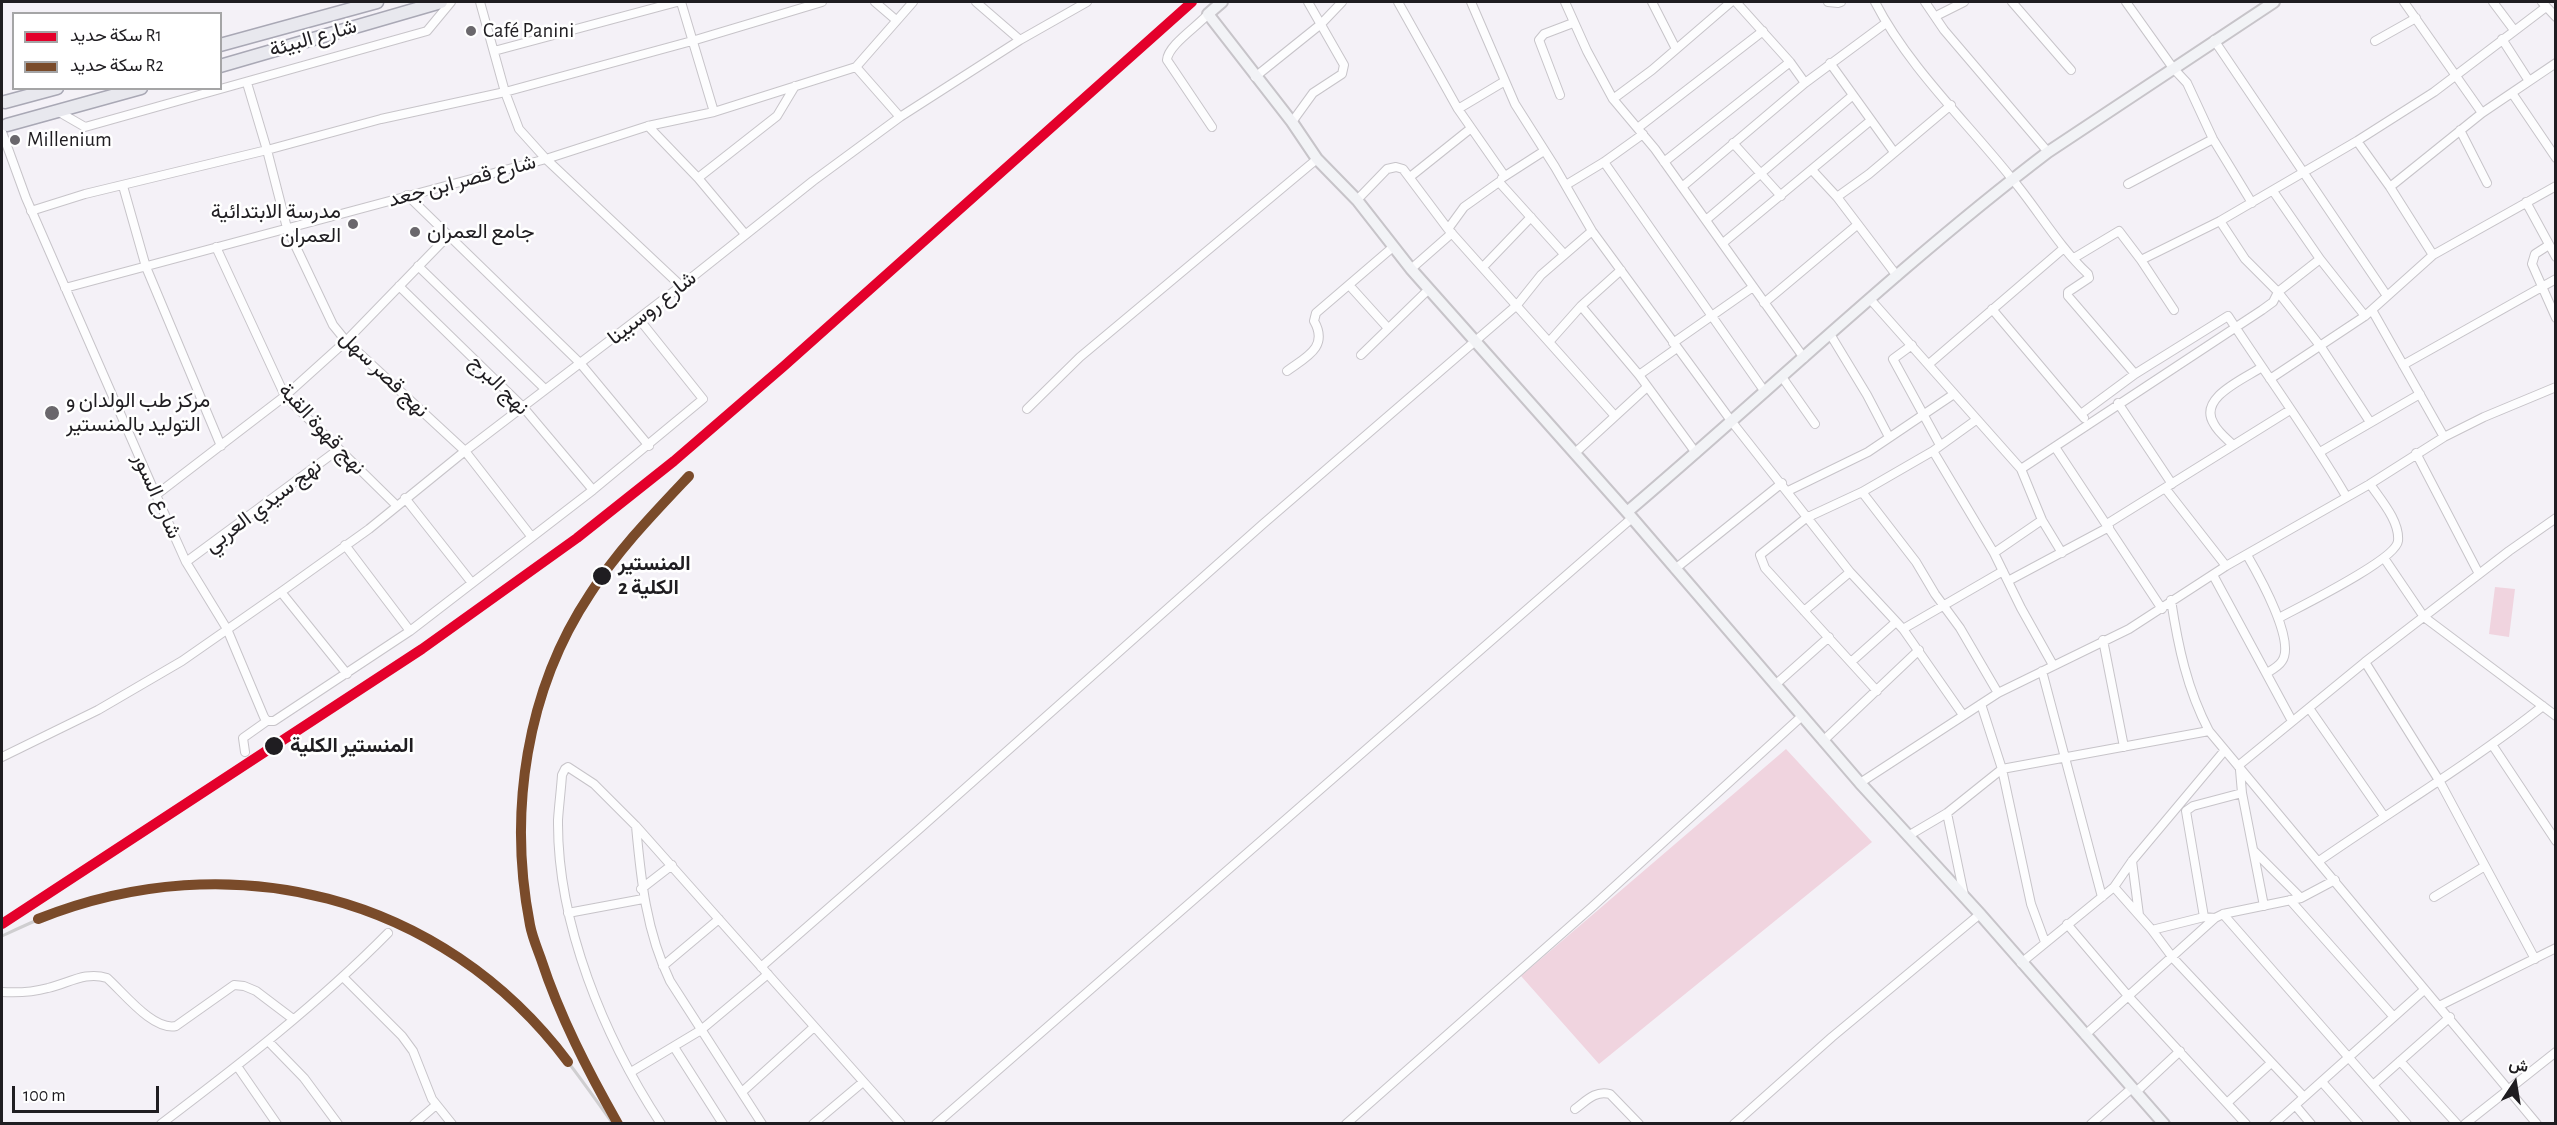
<!DOCTYPE html>
<html>
<head>
<meta charset="utf-8">
<style>
	body { margin:0 }
	#map { position:relative; width:2557px; height:1125px; overflow:hidden; background:#f4f1f7; font-family:"Alegreya Sans",Vazirmatn,sans-serif }
	canvas { display:block }
	.frame { position:absolute; inset:0; border:3px solid #1f1d21; pointer-events:none }
	.legend { position:absolute; left:12px; top:12px; width:210px; height:78px; box-sizing:border-box; background:#fff; border:2px solid #a5a5a6; margin:0; padding:8px 10px; list-style:none; font-size:18px; color:#1f1d21 }
	.legend li { display:flex; align-items:center; gap:12px; height:30px }
	.legend b { width:30px; border:2px solid #a5a5a6 }
	.north { position:absolute; left:2485px; top:1053px; width:60px; height:60px; -webkit-text-stroke:4px #fff; paint-order:stroke; rotate:12deg; font-size:16px; font-weight:700; line-height:24px; text-align:center; color:#1f1d21 }
	.north::after { content:''; display:block; margin:auto; width:21px; height:27px; background:#1f1d21; clip-path:polygon(50% 0,100% 100%,50% 72%,0 100%) }
	.scale { position:absolute; left:12px; top:1086px; width:147px; height:27px; box-sizing:border-box; border:3px solid #1f1d21; border-top:0; padding-left:8px; font-size:18px; line-height:21px; white-space:nowrap; color:#1f1d21; -webkit-text-stroke:4px #fff; paint-order:stroke }
</style>
</head>
<body>
<div id="map">
<canvas width="2557" height="1125"></canvas>
<div class="frame"></div>
<ul class="legend">
<li><b style="height:8px;background:#e4002b"></b>سكة حديد R1</li>
<li><b style="height:8px;background:#7a4b2a"></b>سكة حديد R2</li>
</ul>
<div class="north">ش</div>
<div class="scale">100 m</div>
</div>
<script>
const ctx = document.querySelector('canvas').getContext('2d');
ctx.lineJoin = 'round';
function paint(path, color) { ctx.fillStyle = color; ctx.fill(path, 'evenodd'); }
function trace(path, color, width, dash) { ctx.strokeStyle = color; ctx.lineWidth = width; ctx.lineCap = dash ? 'butt' : 'round'; ctx.setLineDash(dash || []); ctx.stroke(path); }
function label(font, color, halo, rows, align = 'center') {
  ctx.font = font + ' "Alegreya Sans",Vazirmatn,sans-serif'; ctx.lineWidth = 5; ctx.setLineDash([]); ctx.textBaseline = 'middle'; ctx.strokeStyle = halo; ctx.fillStyle = color; for (const [text, x, y, turn = 0] of rows) {
    ctx.save(); ctx.translate(x, y); ctx.rotate((+turn || 0) * Math.PI / 180); ctx.textAlign = isNaN(turn) ? turn : align; if (halo) ctx.strokeText(text, 0, 0); ctx.fillText(text, 0, 0); ctx.restore();
  }
}
paint(new Path2D(`
	M2495,587l20,2 -6,48 -20,-3z
	M1786,749l86,93 -273,222 -78,-88z`), '#f0d4df');
const street = new Path2D(`
	M480,2l25,90 14,37 27,30 135,127
	M681,2l33,110
	M875,2l21,18
	M976,2l44,38
	M1398,2l60,107 46,66
	M1471,2l44,102 40,63 37,64 140,191 118,150 53,57 60,86
	M1565,2l22,49 26,48 42,50 149,209
	M1652,2l24,47
	M1736,2l54,60 15,21
	M1828,2l10,1 3,-1
	M1875,2c34,66 92,120 138,178 25,30 46,67 75,94l1,4 -21,14v4l67,78
	M1925,2l19,28 104,122
	M2012,2l59,68
	M2126,2l47,66 14,15 26,56 39,64
	M2404,2l78,111
	M2493,2l21,28
	M2542,2l14,15
	M1208,14c-10,12 -40,31 -41,46l45,67
	M1936,16l28,-14
	M2502,39l27,42
	M2214,40l173,256
	M2375,41l41,-23
	M494,51l183,-49
	M1830,63l64,89
	M856,67l57,-65
	M856,67l44,50
	M1255,77l66,-53 21,-22
	M247,83l20,67 20,78 46,97 13,16 119,110 66,85
	M2512,93l44,65
	M1560,95l-21,-55 5,-6 29,-11
	M1613,99l39,-29 79,-68
	M1458,109l47,-28
	M59,112l26,15 342,-96 24,-29
	M1292,122l21,-29 29,-19 2,-9 -36,-63
	M648,126l50,52 47,56
	M1639,127l124,-96
	M2460,130l27,53
	M2,132l24,66 126,288 34,76 41,67 37,88 3,4
	M2357,141l33,46 43,68
	M1733,143l48,53
	M1604,162l161,230
	M1664,162l126,-100
	M1812,170l25,27 60,79
	M1410,177l60,-48
	M698,178l79,-62 18,-30
	M1502,178l42,-27
	M2128,184l85,-45
	M1566,185l38,-23 39,-28
	M123,186l23,81 75,179
	M1682,187l123,-104 81,-60
	M2390,187l92,-74 74,-50
	M2273,191l47,68 45,57
	M407,195l173,168 69,83
	M1837,197l32,-23 82,-69
	M1357,200l30,-31 9,-2 7,2 45,60 167,187
	M2526,202l30,55
	M31,211l54,-17 182,-44 114,-31 124,-27 187,-51 130,-39
	M1706,220l146,-124
	M2220,221l25,38 33,33 43,55 49,75
	M1448,229l16,-22 35,-25 65,72
	M1723,243l147,-122
	M2549,245l-14,9 -3,10 24,54
	M216,247l69,149 111,109
	M2074,258l45,-27 22,29 79,-39 137,-80 77,-49 112,-85
	M2141,260l33,50
	M418,266l127,123
	M1483,267l48,-50
	M1411,269l41,-36
	M1349,285l38,42
	M399,286l124,121 70,83
	M65,288l481,-129 102,-33 66,-14 142,-45
	M1870,299l151,170 21,51 20,33
	M1764,303l93,-78
	M1581,306l58,69 57,78
	M1992,309l92,109
	M2372,310l72,127
	M1830,334l37,61 22,42
	M1549,342l32,-36 40,-36
	M1673,343l80,-56
	M1912,345l-19,14 47,86
	M1361,355l68,-66
	M1929,364l135,-116
	M2403,365l153,-86
	M1287,371c19,-14 42,-24 27,-50l2,-8 77,-66
	M1639,375l38,-27
	M1782,377l33,47
	M2270,379l95,-63 68,-61 123,-69
	M2118,403l54,81
	M1027,409l53,-52 237,-198
	M2081,414l54,-40 93,-58c39,60 82,118 118,180
	M2233,445c-6,-6 -15,-13 -19,-21 -17,-26 30,-45 48,-57
	M2055,447l107,162
	M1933,451l61,102 27,55 32,57
	M2320,452l100,-58
	M1575,453l72,-66
	M2416,453l63,121
	M2021,469l241,-159 11,-8 5,-10 42,-33
	M2165,488l61,78
	M1788,491l80,-39 86,-58
	M1862,492l54,70 19,32 25,34 38,65
	M156,495l129,-99 61,-55 102,-105
	M405,498l67,85
	M2107,524l183,-114
	M345,545l65,86
	M1994,553l48,-33
	M2247,555c11,19 49,86 35,106 -3,5 -10,9 -15,12
	M2384,558l40,59 132,99
	M186,562l153,-113
	M1675,569l107,-86
	M2213,575l79,146
	M2008,581l101,-54
	M281,592l66,82
	M2171,600c7,46 16,89 38,131l328,393
	M1804,611l46,-39
	M2279,618c20,-11 117,-58 119,-77 2,-20 -18,-42 -28,-57
	M1903,629l100,-58
	M2103,640l21,107
	M1851,662l45,-40
	M2365,662l75,120 95,177
	M2042,671l60,226
	M1775,685l54,-48
	M1877,691l-112,-123 -5,-13 46,-37 56,-26 71,-41 43,-31
	M1981,704l21,65 29,135 14,38
	M2309,708l75,108
	M1823,741l96,-91
	M2493,746l63,95
	M245,752l-2,-14 24,-17h7l136,-90 183,-141 110,-91 -64,-80
	M2,757l96,-47 84,-49 99,-69 88,-63 96,-78 216,-165 132,-105 87,-64 120,-77 67,-38
	M2238,766l127,-104 144,-111 47,-33
	M2240,770l2,23 22,113
	M1860,783l138,-90 131,-64 97,-63 144,-82 74,-47 40,-20 72,-30
	M1947,813l17,82
	M636,826c5,54 10,105 34,155l92,143
	M1908,836l39,-23 55,-44 207,-38
	M2254,851l47,47
	M2132,861l7,54
	M2319,861c75,-52 152,-98 224,-155
	M2114,887l38,43 21,28 131,139
	M641,889l31,-24
	M2434,897l51,-31
	M2290,900l103,116
	M568,913l75,-14
	M2223,914l184,210
	M2204,917l-18,-106 7,-5 49,-13
	M2067,924l62,73 117,127
	M2152,930l52,-13 11,1 8,-4 78,-16 34,-18
	M2021,963l93,-76 18,-26 93,-111
	M663,966l56,-47
	M761,967l156,-136 346,-307 254,-219 24,-30 51,-44
	M344,978l58,58 11,15 19,48 20,25
	M2,992c15,1 31,0 46,-4 21,-5 38,-17 59,-10 17,15 46,53 69,48l58,-41 10,1 12,5 37,28
	M2439,1006l117,-58
	M2085,1035l130,-117
	M268,1041l36,37 34,46
	M674,1047l49,77
	M2400,1061l57,63
	M237,1066l40,58
	M631,1072l70,-42 67,-56
	M2322,1082l37,42
	M2373,1085l77,-68
	M742,1092l72,-65
	M2136,1092l44,-41
	M2227,1103l44,-40
	M2295,1105l16,19
	M1575,1109c11,-8 20,-19 35,-15l29,30
	M161,1124c79,-60 157,-120 227,-191
	M414,1124l22,-19
	M661,1124c-57,-87 -104,-200 -103,-304 1,-15 3,-30 4,-45l3,-6 3,-2 26,17 42,42 265,298
	M813,1124l50,-42
	M936,1124l696,-606
	M1346,1124l246,-217 210,-191
	M1734,1124l98,-87 148,-123
	M2091,1124l41,-36
	M2274,1124l150,-134
	M2465,1124l91,-72`);
const secondary = new Path2D(`
	M1222,2l-14,12 84,108 25,37 40,41 54,69 216,243 233,271 120,131 184,210
	M1627,512c141,-120 274,-248 421,-360l226,-150`);
const primary = new Path2D(`
	M220,45l157,-43
	M220,66l221,-64
	M5,102l52,-14
	M7,125l134,-37`);
trace(street, '#c7c4c9', 10);
trace(secondary, '#c7c4c9', 14);
trace(primary, '#a9a8b5', 15);
trace(street, '#fdfdfe', 8);
trace(secondary, '#f2f3f6', 10);
trace(primary, '#e8e8ee', 12);
trace(new Path2D(`
	M2,936c32,-15 65,-30 101,-39 136,-36 284,0 393,88 47,38 82,90 117,139`), '#cfced0', 3);
trace(new Path2D(`
	M2,924l420,-275 155,-111 97,-77 110,-95 408,-364`), '#e4002b', 10);
trace(new Path2D(`
	M38,919c192,-77 404,-25 530,143
	M618,1124c-30,-53 -58,-107 -77,-165 -4,-11 -9,-23 -11,-34 -22,-113 -4,-235 60,-331 28,-44 64,-81 99,-118`), '#7a4b2a', 10);
for (const [x, y, r, color] of [
	[471,31,6,"#6a676c"],
	[15,140,6,"#6a676c"],
	[353,224,6,"#6a676c"],
	[415,232,6,"#6a676c"],
	[52,413,8,"#6a676c"],
	[602,576,10,"#1f1d21"],
	[274,746,10,"#1f1d21"]
]) { const dot = new Path2D(); dot.arc(x, y, r, 0, 2 * Math.PI); ctx.fillStyle = color; ctx.fill(dot); trace(dot, '#fff', 2); }
label('21px', '#1f1d21', '#fff', [
	["Café Panini",483,31],
	["Millenium",27,140],
	["مدرسة الابتدائية",341,212,"right"],
	["العمران",341,236,"right"],
	["جامع العمران",427,232],
	["مركز طب الولدان و",66,401],
	["التوليد بالمنستير",66,425]
], 'left');
label('21px', '#1f1d21', '#fff', [
	["شارع البيئة",313,38,-16],
	["شارع قصر ابن جعد",462,181,-15],
	["شارع روسبينا",652,308,-38],
	["نهج قصر سهل",384,374,44],
	["نهج البرج",499,385,45],
	["نهج قهوة القبة",322,429,47],
	["شارع السور",157,496,66],
	["نهج سيدي العربي",263,506,-37]
]);
label('bold 21px', '#1f1d21', '#fff', [
	["المنستير",618,564],
	["الكلية 2",618,588],
	["المنستير الكلية",290,746]
], 'left');
</script>
</body>
</html>
